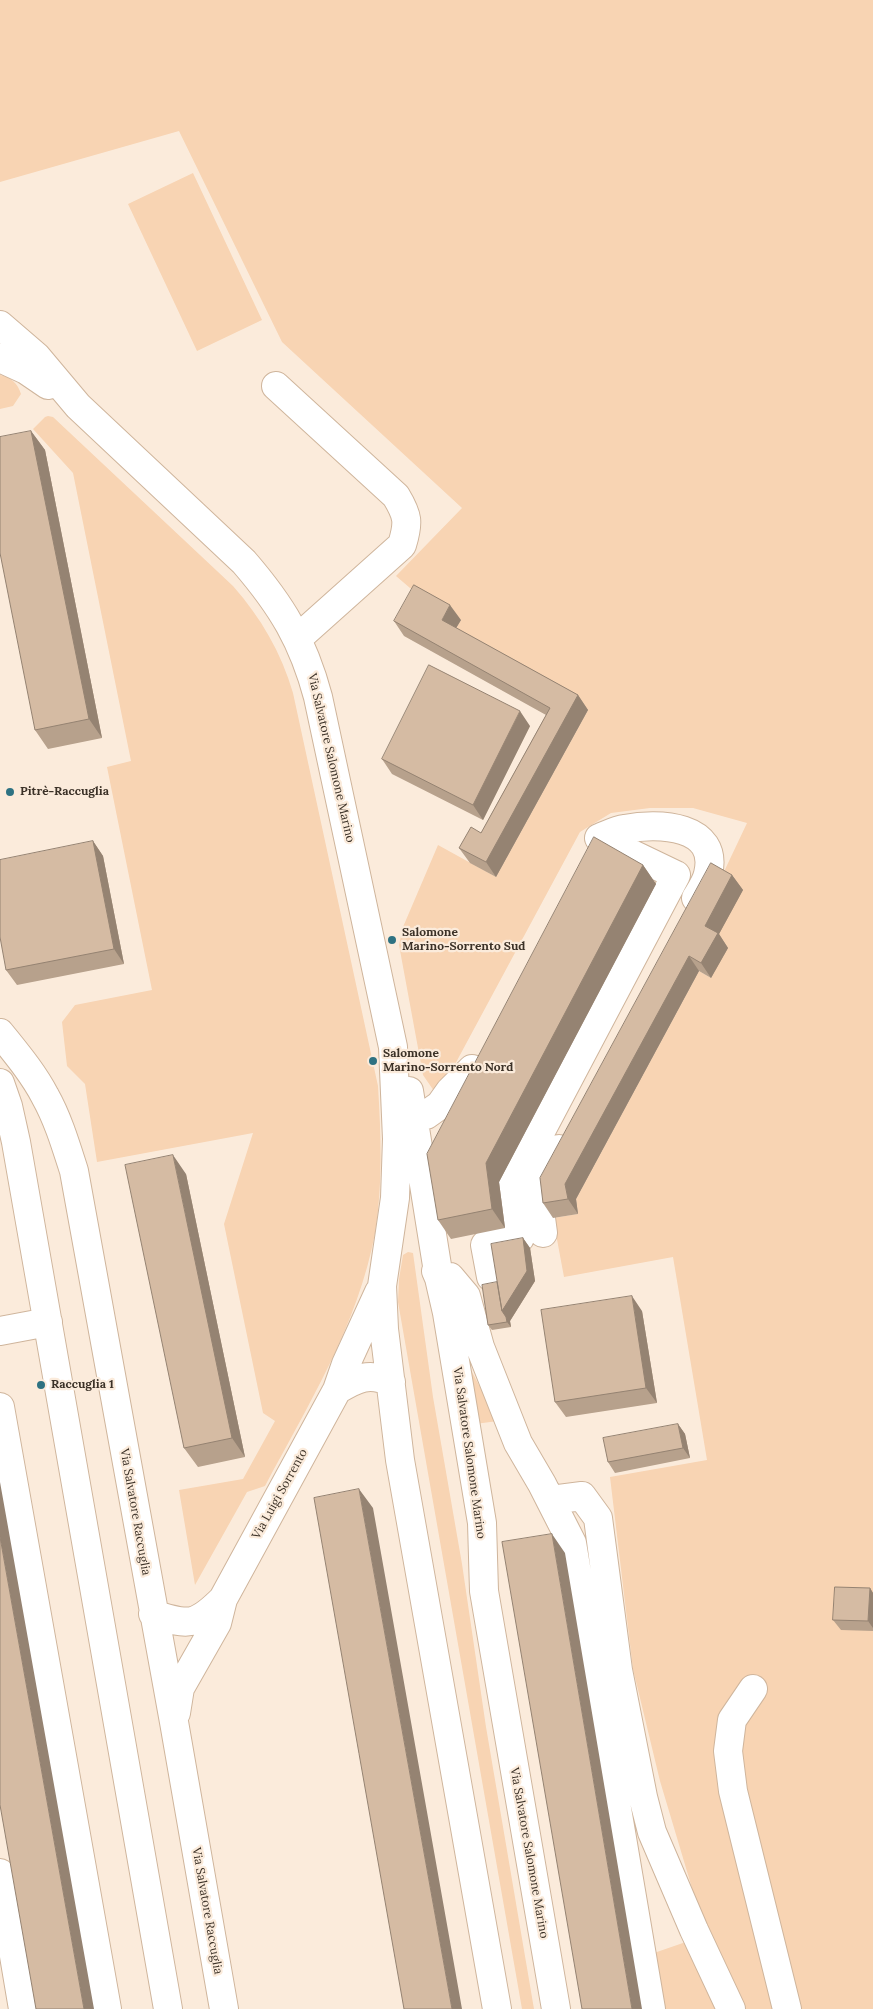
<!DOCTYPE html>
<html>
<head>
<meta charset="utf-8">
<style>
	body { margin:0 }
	canvas { display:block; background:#fbebdb }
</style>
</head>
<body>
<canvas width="873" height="2009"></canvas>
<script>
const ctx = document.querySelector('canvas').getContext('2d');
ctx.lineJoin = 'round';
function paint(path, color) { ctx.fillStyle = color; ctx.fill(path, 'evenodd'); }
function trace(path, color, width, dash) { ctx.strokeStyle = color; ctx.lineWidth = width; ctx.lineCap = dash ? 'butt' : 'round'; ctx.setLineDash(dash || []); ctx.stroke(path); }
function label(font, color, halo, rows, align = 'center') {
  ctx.font = font + ' Lora,serif'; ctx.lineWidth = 4.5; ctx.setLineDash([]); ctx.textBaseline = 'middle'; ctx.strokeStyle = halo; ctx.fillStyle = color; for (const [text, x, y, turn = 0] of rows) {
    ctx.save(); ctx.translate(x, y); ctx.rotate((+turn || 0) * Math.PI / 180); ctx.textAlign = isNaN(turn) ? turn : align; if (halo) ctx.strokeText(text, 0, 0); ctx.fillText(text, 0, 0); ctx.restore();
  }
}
paint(new Path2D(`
	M0,0h873v2009h-209l-10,-56 52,-18 -46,-154 -27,-112 -23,-192 97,-17 -34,-203 -109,20 -11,-59 25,-4 -2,-15 123,-228 12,7 10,-100 26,-55 -54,-15h-43l-39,5 -31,19 -134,249 -12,10 -11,-16 -24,-130 4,-18 35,-82 58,32 92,-167 -136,-75 9,-15 -37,-20 -28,-24 66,-68 -180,-166 -103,-211 -179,51z
	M193,173l69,147 -65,31 -69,-147z
	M0,375c11,2 18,9 21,19l-8,12 -13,3z
	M48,416l5,1 180,169c28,32 48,66 60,107l85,393c3,48 5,99 -3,147 -17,92 -67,172 -110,253l-18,6 -52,93 -16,-95 64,-11 32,-58 -12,-8 -39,-189 29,-91 -156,29 -12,-78 -18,-18 -5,-44 13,-17 77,-15 -45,-223 24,-6 -58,-288 -40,-44 12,-12z
	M408,1252l5,1 20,144 29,167 24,163 48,282h-12l-124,-707 1,-23 4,-24z
	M462,1343l10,29 26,49 -23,3z`), '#f8d4b3');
const minor = new Path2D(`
	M0,325l36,31 42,50 166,156c38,44 59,79 74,135l75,350 4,92 -2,59 -13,88 2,43 16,131 97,549
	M0,358l26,12 22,15
	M276,386l120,110c12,20 13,26 6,49l-104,93
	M599,838c8,-3 17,-8 26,-9 33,-7 95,-4 83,45 -2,9 -8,17 -12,24
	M0,1033c16,20 33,40 45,63 13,23 21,50 29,75l100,551 50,287
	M0,1083l8,23 8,36 152,867
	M409,1091l30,187 8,35 35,210 2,68 72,418
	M397,1122l29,-7 14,-10 10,-14 22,-22
	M543,1233l-6,-44 22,-40
	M436,1271l3,7 11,-1 16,19 14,51 38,96 24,41 30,59 79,466
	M491,1277l-6,-32 35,-7 -8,-52 164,-311 -77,-37
	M0,1331l48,-9
	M337,1390c20,-12 32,-18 54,-8
	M0,1407l107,602
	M551,1500l31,-4 16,22 20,152 25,127 9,35 42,98 37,79
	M153,1614c36,12 43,12 70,-15
	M753,1689l-21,31 -4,31 5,40 54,218
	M176,1713l4,-25 37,-65 6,-24 114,-209 9,-26 33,-72
	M0,1873l23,136`);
trace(minor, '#cfb59c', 30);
trace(minor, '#fff', 28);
paint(new Path2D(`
	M31,431l14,19 57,288 -54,11 -13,-19z
	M461,620l-5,8 122,67 10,15 -92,167 -26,-14 -11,-15 22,-15 65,-118 -142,-79 -10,-15z
	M530,726l-47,94 -91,-46 -10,-15z
	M93,841l10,15 21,108 -107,21 -11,-15z
	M643,865l13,19 -157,298 6,46 -54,11 -13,-19z
	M732,875l11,15 -24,44 9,14 -17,30 -12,-7 -123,228 2,15 -25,4 -10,-15z
	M186,1174l59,283 -47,10 -14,-19z
	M523,1238l7,10 5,33 -25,40 1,6 -19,3 -4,-5z
	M642,1311l15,92 -91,14 -11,-15z
	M678,1424l7,10 5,24 -75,15 -7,-11z
	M870,1588l3,5v38l-32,-1 -8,-10z`), '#b7a18c');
paint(new Path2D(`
	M31,431l14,19 57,288 -13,-19z
	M450,605l11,15 -9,15 -10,-15z
	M578,695l10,15 -92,167 -10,-15z
	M520,711l10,15 -47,94 -10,-15z
	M93,841l10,15 21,108 -10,-15z
	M643,865l13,19 -157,298 6,46 -13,-19 -6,-46z
	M732,875l11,15 -24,44 9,14 -17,30 -10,-15 4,-37z
	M689,956l10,15 -123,228 2,15 -10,-15 -3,-15z
	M173,1155l13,19 59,283 -13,-19z
	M523,1238l7,10 5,33 -25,40 1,6 -4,-5 -5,-11z
	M632,1296l10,15 15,92 -11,-15z
	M678,1424l7,10 5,24 -7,-10z
	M0,1482l94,527h-10l-84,-472z
	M359,1489l14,19 89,501h-10z
	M552,1534l13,19 77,456h-10z
	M870,1588l3,5v35l-5,-7z`), '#958372');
const building = new Path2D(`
	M31,431l58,288 -54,11 -35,-177v-116z
	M414,585l36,20 -8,15 136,75 -92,167 -27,-14 12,-21 10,6 69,-125 -156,-87z
	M429,665l91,46 -47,94 -91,-46z
	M594,837l49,28 -157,298 6,46 -54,11 -11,-66z
	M93,841l21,108 -108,21 -6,-33v-77z
	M711,863l21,12 -27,51 13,7 -17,30 -12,-7 -124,228 3,15 -25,4 -3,-25z
	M173,1155l59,283 -48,10 -59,-283z
	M523,1238l4,33 -25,40 -11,-67z
	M497,1282l5,29 4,6 1,5 -19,3 -6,-40z
	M632,1296l14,92 -91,14 -14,-92z
	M678,1424l5,24 -75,14 -5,-24z
	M359,1489l93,520h-48l-90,-511z
	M552,1534l80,475h-50l-80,-467z
	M0,1537l84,472h-48l-36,-204z
	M835,1587l35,1 -2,33 -35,-1z`);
paint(building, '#d5bba3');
trace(building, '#958372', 1);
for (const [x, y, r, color] of [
	[10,792,5,"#2e7282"],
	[392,940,5,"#2e7282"],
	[373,1061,5,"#2e7282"],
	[41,1385,5,"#2e7282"]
]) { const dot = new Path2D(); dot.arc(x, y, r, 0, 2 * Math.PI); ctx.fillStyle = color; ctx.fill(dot); trace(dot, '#fbebdb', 2); }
label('12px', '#3b3127', '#fbebdb', [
	["Via Salvatore Salomone Marino",331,758,77],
	["Via Salvatore Salomone Marino",469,1453,82],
	["Via Luigi Sorrento",280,1494,-61],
	["Via Salvatore Raccuglia",135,1512,80],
	["Via Salvatore Salomone Marino",529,1853,80],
	["Via Salvatore Raccuglia",207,1911,80]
]);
label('bold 12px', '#3b3127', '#fbebdb', [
	["Pitrè-Raccuglia",20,792],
	["Salomone",402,933],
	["Marino-Sorrento Sud",402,947],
	["Salomone",383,1054],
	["Marino-Sorrento Nord",383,1068],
	["Raccuglia 1",51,1385]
], 'left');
</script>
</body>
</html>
